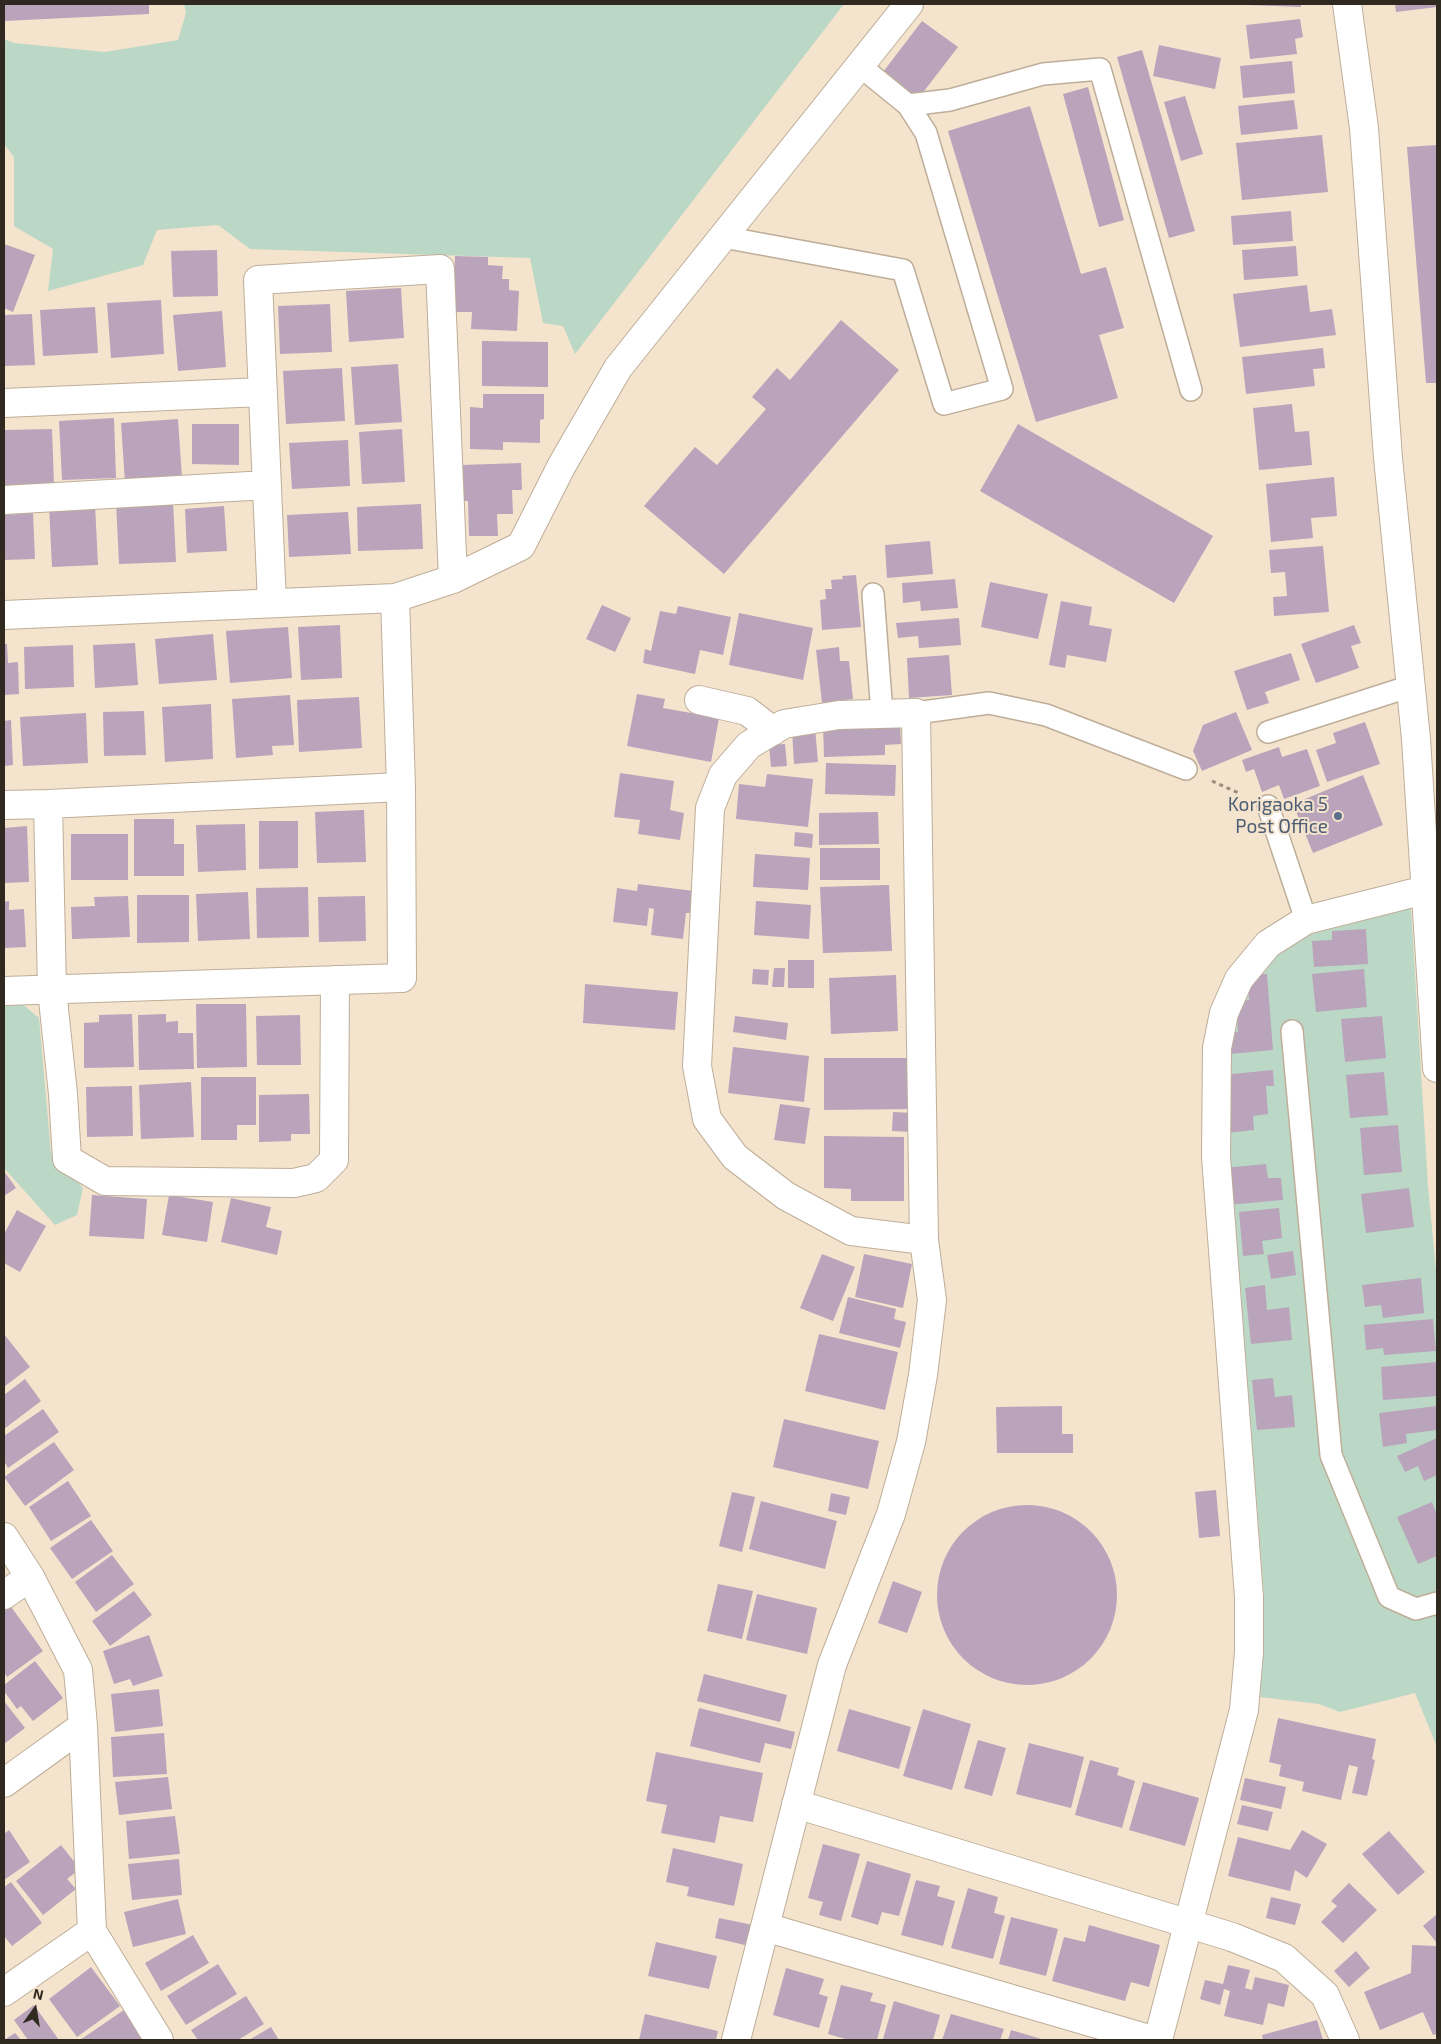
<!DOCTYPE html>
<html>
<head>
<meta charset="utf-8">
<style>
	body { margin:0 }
	#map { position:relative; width:1441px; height:2044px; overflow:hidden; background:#f4e4cd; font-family:"Exo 2",sans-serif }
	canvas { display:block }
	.frame { position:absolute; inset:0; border:5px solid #2f2920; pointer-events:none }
	.north { position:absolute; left:10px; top:1984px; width:50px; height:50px; -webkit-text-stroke:4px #f4e4cd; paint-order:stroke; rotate:13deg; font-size:14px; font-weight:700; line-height:20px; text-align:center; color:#2f2920 }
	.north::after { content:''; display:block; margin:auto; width:18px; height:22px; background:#2f2920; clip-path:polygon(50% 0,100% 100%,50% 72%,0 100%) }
</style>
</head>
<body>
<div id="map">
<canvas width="1441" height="2044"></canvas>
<div class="frame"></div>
<div class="north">N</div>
</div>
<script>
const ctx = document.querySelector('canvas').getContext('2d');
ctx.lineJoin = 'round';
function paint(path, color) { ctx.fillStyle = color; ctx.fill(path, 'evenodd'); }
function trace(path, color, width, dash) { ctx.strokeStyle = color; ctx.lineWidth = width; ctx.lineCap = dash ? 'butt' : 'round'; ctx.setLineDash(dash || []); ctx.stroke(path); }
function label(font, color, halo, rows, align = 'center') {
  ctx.font = font + ' "Exo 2",sans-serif'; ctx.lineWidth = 4; ctx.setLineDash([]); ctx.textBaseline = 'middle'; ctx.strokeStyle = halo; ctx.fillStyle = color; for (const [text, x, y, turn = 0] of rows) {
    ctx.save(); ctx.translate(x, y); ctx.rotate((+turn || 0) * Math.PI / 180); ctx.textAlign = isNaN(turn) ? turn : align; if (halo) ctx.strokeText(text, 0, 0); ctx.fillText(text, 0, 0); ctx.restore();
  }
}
paint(new Path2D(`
	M184,4h660l-269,350 -12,-28 -20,-3 -13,-65 -280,-9 -32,-24 -61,5 -14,35 -95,26 5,-42 -39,-23v-69l-10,-13v-105l10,4 91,9 73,-12 8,-27z
	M1411,908l17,278 9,94v467l-22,-54 -75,19 -21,-8 -59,-7 3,-44 1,-56 -34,-440 2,-108 5,-32 15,-31 25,-31 35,-21z
	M20,1002l19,16 12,135 32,35 -6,27 -22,10 -51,-57v-165z`), '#bbd8c6');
paint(new Path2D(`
	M4,4h145v10l-145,7z
	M1248,4h53v3l-53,-2z
	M1395,4h42v3l-41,5z
	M1300,19l3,18 -8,2 2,15 -47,5 -4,-34z
	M922,21l36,26 -40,52 -35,-27z
	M1159,45l62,13 -6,31 -62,-13z
	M1142,50l53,181 -26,7 -52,-181z
	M1292,61l3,32 -52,5 -3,-32z
	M1088,87l36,133 -25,7 -36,-133z
	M1185,96l18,58 -22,7 -17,-59z
	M1294,100l4,29 -57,6 -3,-29z
	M1030,106l51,168 25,-7 18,61 -25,7 19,63 -82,24 -88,-291z
	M1322,135l6,57 -86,8 -6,-57z
	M1437,145v238h-11l-19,-236z
	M1291,211l2,30 -60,4 -2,-29z
	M4,244l31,11 -22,57 -9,-4z
	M1296,246l2,30 -54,4 -2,-30z
	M217,250l1,46 -45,1 -2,-46z
	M455,256l33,1v8l15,1 -1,13h7v11l10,1 -2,40 -46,-2 1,-17h-19z
	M1307,285l3,27 22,-3 4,26 -96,12 -7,-53z
	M401,288l3,50 -55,4 -3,-51z
	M161,300l3,54 -53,4 -4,-55z
	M330,304l2,48 -52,2 -2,-48z
	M95,307l3,46 -55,3 -3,-46z
	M222,311l4,56 -48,4 -5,-56z
	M32,314l3,51 -31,1v-51z
	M841,320l58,50 -175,204 -80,-68 51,-59 22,18 49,-56 -14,-12 25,-29 13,12z
	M482,341l66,1v45l-66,-1z
	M1323,348l2,20 -12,1 2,17 -69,8 -4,-37z
	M398,364l4,58 -47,3 -4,-58z
	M342,368l3,53 -59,3 -3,-53z
	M483,394h61v25l-4,1v23l-37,-1v8l-33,-1v-42l13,1z
	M1292,404l3,28 14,-1 3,34 -53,5 -6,-62z
	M114,418l2,60 -54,2 -3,-59z
	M178,419l4,59 -57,4 -4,-59z
	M192,424h47v41l-47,-1z
	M1018,424l195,112 -39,67 -194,-112z
	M52,429l2,55 -50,1v-55z
	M402,429l3,53 -43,2 -3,-52z
	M348,440l2,46 -58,3 -3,-46z
	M521,463l1,27h-10l1,24h-16l1,22h-29l-1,-35h-6l-1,-36z
	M1334,477l3,39 -26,2 2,20 -42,4 -5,-58z
	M173,500l3,62 -57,2 -3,-62z
	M95,504l3,61 -46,2 -3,-61z
	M421,504l2,45 -65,2 -1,-44z
	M224,506l3,45 -40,2 -2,-44z
	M348,512l3,42 -62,3 -2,-42z
	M33,513l2,46 -31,1v-45z
	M930,541l3,33 -46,4 -2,-33z
	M1323,546l6,66 -55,4 -1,-19 14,-1 -2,-24 -14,1 -2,-23z
	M856,575l5,52 -39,3 -2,-30 6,-1 -1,-10h7l-1,-9 12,-1 -1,-3z
	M955,579l3,29 -37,3 -1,-10 -17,2 -1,-20z
	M990,582l58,12 -10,45 -57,-12z
	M1061,601l31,6 -3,18 23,4 -6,33 -39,-7 -2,13 -16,-3z
	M602,605l29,13 -16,34 -29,-13z
	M678,606l53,11 -8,38 -23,-5 -5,24 -52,-11 2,-14 6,2 9,-40 16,3z
	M739,613l74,15 -10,52 -74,-15z
	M959,618l2,27 -42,3 -1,-12 -20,2 -2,-15z
	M340,625l2,53 -41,2 -3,-53z
	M1354,625l7,18 -10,3 8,22 -43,15 -15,-39z
	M288,627l4,51 -62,5 -4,-52z
	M213,634l4,46 -58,4 -4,-45z
	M135,643l3,42 -43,3 -2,-43z
	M4,644h3l1,19 10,-1 1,32 -15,1z
	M73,645l1,42 -49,2 -1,-42z
	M839,647l1,14h9l4,38 -31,4 -6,-53z
	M1291,653l9,27 -35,12 4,11 -22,7 -13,-39z
	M949,655l3,40 -43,3 -2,-40z
	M637,694l28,5 -2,9 56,10 -8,44 -84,-16z
	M290,695l4,50 -22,1 1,9 -37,3 -4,-59z
	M359,697l3,51 -63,4 -2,-52z
	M211,704l2,55 -48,3 -3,-55z
	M144,711l2,44 -42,1 -1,-44z
	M1236,712l16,38 -50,21 -9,-20 10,-26z
	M86,713l2,50 -65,3 -3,-49z
	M11,720l2,45 -9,1v-45z
	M900,721l1,23 -16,1v10l-61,2 -1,-32z
	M1365,722l15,42 -53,18 -11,-32 20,-7 -3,-10z
	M815,728l3,34 -24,2 -2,-34z
	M785,744l2,22 -16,1 -2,-22z
	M1279,747l3,10 25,-8 13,37 -36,13 -5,-14 -17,7 -8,-23 -8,3 -4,-12z
	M826,763l70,2 -1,31 -70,-2z
	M620,773l54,8 -4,29 14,3 -4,27 -42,-6 2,-14 -26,-3z
	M767,774l46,5 -5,48 -72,-8 3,-35 26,3z
	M1363,775l20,50 -70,28 -20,-49z
	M364,810l2,52 -49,1 -2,-51z
	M878,812l1,32 -60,1v-32z
	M134,819h40v25h10v32h-50z
	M259,821h39v47l-39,1z
	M245,824l1,46 -48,2 -2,-47z
	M27,826l2,56 -25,1v-55z
	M795,832l18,2 -1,14 -18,-2z
	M71,834h57v46h-57z
	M820,848h60v32h-60z
	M755,854l55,4 -2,32 -55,-3z
	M638,884l56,7 -2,22h-6l-3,26 -32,-4 3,-26 -5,-1 -2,18 -34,-4 4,-34 20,3z
	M889,885l3,66 -69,2 -3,-66z
	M308,887l1,50 -52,1 -1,-50z
	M248,892l2,47 -52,2 -2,-47z
	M137,895h52v47l-52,1z
	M128,896l2,41 -58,2 -1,-32 24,-1 -1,-9z
	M365,896l1,45 -47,1 -1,-45z
	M9,901v9l15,-1 2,38 -22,1v-46z
	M756,901l55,4 -2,34 -55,-4z
	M1366,929l2,35 -54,3 -2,-26 20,-1v-9z
	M788,960h26v28h-26z
	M774,968h11l-1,19h-12z
	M753,969l16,1 -1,15 -16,-1z
	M1364,969l3,38 -51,5 -4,-38z
	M1267,974l6,76 -43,4 -1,-22h9l-2,-31 13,-1 -2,-25z
	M896,975l2,56 -67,3 -2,-56z
	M585,984l93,8 -3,38 -92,-7z
	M196,1004h50l1,63 -50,1z
	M132,1014l2,53 -50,1v-45l15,-1v-7z
	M166,1014v8l12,-1v12h15l1,36 -55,1 -1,-55z
	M300,1015l1,50h-44l-1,-49z
	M735,1016l53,7 -2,17 -53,-8z
	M1382,1016l4,42 -41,4 -4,-43z
	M733,1047l76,9 -5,46 -76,-9z
	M824,1058h91l1,51 -92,1z
	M1273,1070l1,16h-8l2,28 -15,2 1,14 -27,3 -5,-58z
	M1384,1072l4,43 -38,3 -4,-43z
	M201,1077h55v48h-19v15h-36z
	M191,1082l3,55 -53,2 -2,-54z
	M132,1086l1,50 -46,1 -1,-50z
	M309,1094l1,40h-19v7l-32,1v-47z
	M780,1104l30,4 -5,36 -31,-4z
	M893,1112l20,1 -1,19 -20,-1z
	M1398,1125l4,47 -38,3 -4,-47z
	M824,1136l80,1v64h-53v-12l-27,-1z
	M1266,1164l2,14h13l2,22 -55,5 -4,-37z
	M4,1171l12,17 -12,8z
	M1409,1188l5,39 -48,6 -5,-39z
	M92,1195l55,4 -3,40 -55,-3z
	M169,1195l44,7 -6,40 -45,-7z
	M231,1198l40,9 -5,20 16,4 -5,24 -56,-13z
	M1279,1208l3,30 -20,3 2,13 -21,2 -4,-44z
	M17,1210l29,16 -26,46 -16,-9v-29z
	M1293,1251l3,24 -25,4 -4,-24z
	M822,1254l33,13 -22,54 -33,-13z
	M864,1254l48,10 -9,44 -48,-11z
	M1421,1278l3,35 -41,5 -2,-13 -16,2 -3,-22z
	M1265,1285l2,25 22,-3 3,33 -41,4 -6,-56z
	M848,1297l48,12 -2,10 12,3 -6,26 -61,-15z
	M1433,1319l3,32 -52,4 -1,-7 -17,2 -2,-25z
	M4,1334l26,33 -26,20z
	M819,1334l79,18 -13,58 -80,-19z
	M1437,1362v34l-54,4 -2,-33z
	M1273,1378l2,19 17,-2 3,32 -38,3 -5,-50z
	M25,1379l16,22 -37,28v-34z
	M1062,1406v28h11v19h-76l-1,-46z
	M1437,1406v24l-31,4 1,9 -24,4 -4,-34z
	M43,1409l16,23 -51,36 -4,-7v-25z
	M784,1419l95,22 -11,48 -95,-22z
	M1437,1438v37l-13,6 -6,-15 -13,6 -8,-16z
	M54,1442l20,28 -49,36 -21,-29z
	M68,1481l23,35 -40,25 -22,-34z
	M1216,1490l4,46 -21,2 -4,-46z
	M732,1492l23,5 -13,55 -23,-6z
	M831,1493l19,4 -4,18 -18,-4z
	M761,1501l76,20 -12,48 -76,-20z
	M1432,1502l5,13v41l-19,8 -21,-47z
	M937 1595a90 90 0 1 1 180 0a90 90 0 1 1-180 0Z
	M91,1520l22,31 -41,28 -22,-31z
	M112,1555l22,29 -38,28 -21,-30z
	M893,1581l29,11 -15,41 -29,-10z
	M718,1584l35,7 -11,48 -35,-8z
	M134,1591l18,24 -42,31 -18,-25z
	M757,1594l60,14 -10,46 -61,-14z
	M9,1604l34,47 -36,26 -3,-5v-64z
	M149,1635l14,41 -30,10 -3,-7 -16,5 -11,-33z
	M35,1661l28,37 -30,23 -12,-15 -4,3 -13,-18v-6z
	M704,1674l83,21 -7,27 -83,-21z
	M159,1689l4,37 -48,6 -4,-38z
	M4,1701l21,27 -21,16z
	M699,1708l96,24 -4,17 -26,-6 -5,20 -70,-17z
	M849,1709l62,18 -12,42 -62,-18z
	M923,1709l48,15 -19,66 -49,-14z
	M1278,1718l98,21 -4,20 3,1 -8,36 -15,-3 6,-26 -9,-2 -8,35 -39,-9 2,-9 -25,-6 2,-11 -12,-3z
	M164,1733l3,41 -54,3 -2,-40z
	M978,1740l28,8 -14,48 -28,-8z
	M1029,1743l55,14 -13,51 -55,-14z
	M656,1752l107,21 -10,49 -33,-6 -5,27 -54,-10 6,-28 -21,-4z
	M1090,1760l29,8 -2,7 18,6 -13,47 -47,-13z
	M168,1777l4,32 -53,6 -4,-33z
	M1245,1778l41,9 -5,22 -41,-9z
	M1143,1782l56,16 -14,48 -56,-16z
	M1242,1805l31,7 -5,19 -31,-7z
	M175,1816l5,38 -51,5 -3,-38z
	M9,1830l21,32 -26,18v-46z
	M1302,1830l25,14 -20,34 -12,-8 -5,21 -62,-15 10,-39 52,13z
	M1389,1831l36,41 -27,23 -36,-41z
	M823,1844l37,10 -19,67 -22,-6 4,-13 -15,-4z
	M61,1845l19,24 -13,10 9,10 -33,26 -27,-34z
	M673,1848l70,16 -9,42 -47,-10 2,-9 -23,-5z
	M179,1859l3,36 -50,5 -4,-36z
	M867,1861l44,13 -12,42 -17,-4 -4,13 -27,-8z
	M916,1880l24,6 -3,10 18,5 -12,45 -42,-11z
	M11,1882l31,41 -30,23 -8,-10v-49z
	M1349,1883l28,27 -34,33 -22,-21 16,-16 -6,-5z
	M968,1888l30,9 -4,16 11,3 -12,43 -42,-11z
	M1271,1897l30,7 -6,21 -29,-7z
	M178,1899l8,35 -53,13 -9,-35z
	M1437,1914v29l-14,-17z
	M1011,1917l47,12 -12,47 -47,-12z
	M719,1918l34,7 -4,21 -34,-8z
	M1089,1925l71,20 -11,42 -18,-5 -6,19 -73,-20 12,-44 21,5z
	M193,1935l16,28 -48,28 -16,-28z
	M656,1942l61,14 -8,33 -61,-13z
	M1412,1945l25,1v88l-4,1 -10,-23 -43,18 -16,-38 47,-19z
	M1356,1951l14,17 -21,19 -15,-16z
	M218,1964l19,30 -51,31 -19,-29z
	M1228,1965l22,5 -5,18 7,2 3,-13 34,8 -5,22 -16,-4 -5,22 -39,-9 6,-25 -6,-2 -4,16 -20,-6 5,-19 18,4z
	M91,1967l29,39 -43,31 -28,-38z
	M786,1968l38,11 -5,15 9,3 -9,31 -46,-13z
	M841,1985l32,8 -3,8 16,4 -9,35h-28l-21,-6z
	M246,1996l18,28 -26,16h-40l-7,-10z
	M894,2001l46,14 -7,25 -50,-1z
	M34,2005l25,35h-31l-14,-20z
	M124,2010l21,30h-65z
	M645,2014l73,17 -2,9h-77z
	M951,2014l53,15 -4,11h-58z
	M1317,2020l6,20h-60l-1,-5z
	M271,2027l8,13h-30z
	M1011,2030l34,10h-37z
	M15,2033l6,7h-17z`), '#b9a4bb');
const lane = new Path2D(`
	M860,66l48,39 42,-5 93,-26 57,-5 91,321
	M723,237l180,33 41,134 58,-15 -76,-256 -18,-28
	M873,594l9,120
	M916,713l73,-10 57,12 140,54
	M1268,732l143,-46
	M1268,806l38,114
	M1292,1031l39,424 58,142 27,12 21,-6`);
const street = new Path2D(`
	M4,403l259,-11
	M4,500l263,-15
	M272,603l-14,-323 182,-11 13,310
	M4,615l391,-17 58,-19 68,-33 41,-81 56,-97 291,-364
	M699,700l48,11 26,20
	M48,804l353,-17
	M4,805l44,-1 4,186 11,104 4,65 38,22 189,2 22,-5 18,-18 1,-180
	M4,991l398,-13 -1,-191 -6,-189
	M4,1537l26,40 48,93 5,56 9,205 67,109
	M4,1595l26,-18
	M4,1783l79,-57
	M796,1804l436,133 52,21 41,37 20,45
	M765,1927l387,113
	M4,1992l88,-61
	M736,2040l96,-375 59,-151 20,-72 12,-67 9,-75 -8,-60 -8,-527 -77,2 -55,9 -35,21 -26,30 -13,33 -13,258 10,53 28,38 51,39 65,35 73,9
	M1158,2040l86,-330 5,-58v-55l-33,-440 1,-109 7,-35 15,-34 29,-35 38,-24 119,-30`);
const secondary = new Path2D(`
	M1347,4l17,124 24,330 28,281 21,329`);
trace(lane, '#beae99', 24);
trace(street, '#beae99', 30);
trace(secondary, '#beae99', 30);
trace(new Path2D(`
	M1212,781l29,13`), '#988d7c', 3, [4, 4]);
trace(lane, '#fff', 21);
trace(street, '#fff', 28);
trace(secondary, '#fff', 28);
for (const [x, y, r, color] of [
	[1338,816,5,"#5c6f8a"]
]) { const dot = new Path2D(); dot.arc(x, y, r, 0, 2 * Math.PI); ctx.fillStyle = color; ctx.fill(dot); trace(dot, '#f4e4cd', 2); }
label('19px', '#4e5e75', '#f4e4cd', [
	["Korigaoka 5",1328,805],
	["Post Office",1328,827]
], 'right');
</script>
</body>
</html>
